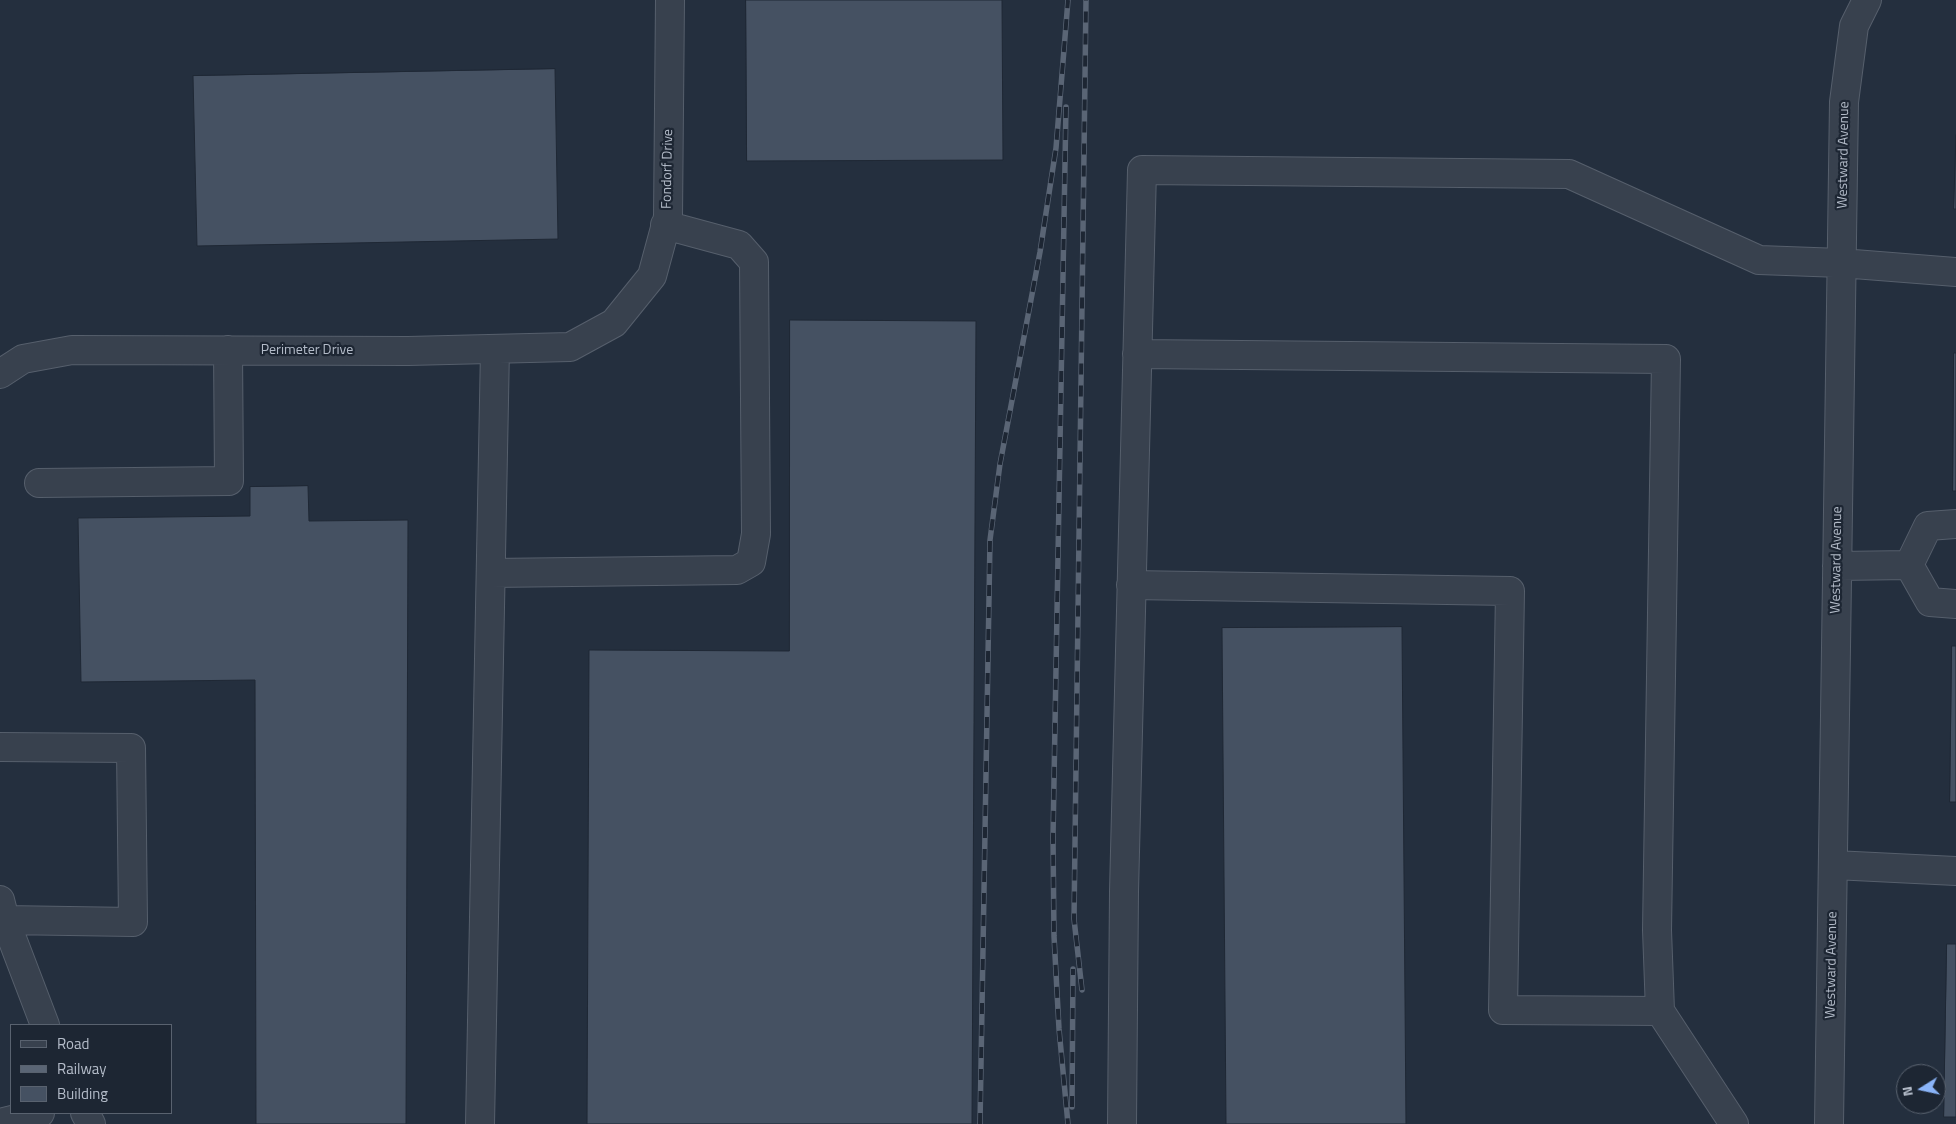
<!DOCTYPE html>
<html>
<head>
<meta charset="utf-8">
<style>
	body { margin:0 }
	#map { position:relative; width:1956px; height:1124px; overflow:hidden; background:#242f3e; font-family:"Titillium Web",sans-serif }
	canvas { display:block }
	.legend { position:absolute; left:10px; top:1024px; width:162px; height:90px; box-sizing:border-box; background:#1d2633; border:1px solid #59626f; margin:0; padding:6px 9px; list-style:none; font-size:15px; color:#b4bcc9 }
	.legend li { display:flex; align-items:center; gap:10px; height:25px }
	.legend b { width:25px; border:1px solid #59626f }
	.north { position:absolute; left:1896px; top:1064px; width:50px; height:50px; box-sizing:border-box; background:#1d2633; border:1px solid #59626f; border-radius:50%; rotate:260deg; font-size:14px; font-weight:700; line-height:20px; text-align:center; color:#b4bcc9 }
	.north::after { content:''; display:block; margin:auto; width:18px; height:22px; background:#8ab4f8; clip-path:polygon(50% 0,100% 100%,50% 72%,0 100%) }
</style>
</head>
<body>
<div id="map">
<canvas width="1956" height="1124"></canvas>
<ul class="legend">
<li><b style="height:6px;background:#38414e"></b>Road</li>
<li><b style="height:6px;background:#5a6575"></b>Railway</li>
<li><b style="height:14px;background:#455162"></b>Building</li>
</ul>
<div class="north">N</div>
</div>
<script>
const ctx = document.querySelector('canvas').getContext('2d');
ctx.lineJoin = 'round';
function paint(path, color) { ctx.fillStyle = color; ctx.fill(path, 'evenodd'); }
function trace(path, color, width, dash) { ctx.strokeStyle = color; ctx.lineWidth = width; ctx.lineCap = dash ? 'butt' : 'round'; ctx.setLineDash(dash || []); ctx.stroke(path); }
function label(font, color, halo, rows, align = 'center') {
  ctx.font = font + ' "Titillium Web",sans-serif'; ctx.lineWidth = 4.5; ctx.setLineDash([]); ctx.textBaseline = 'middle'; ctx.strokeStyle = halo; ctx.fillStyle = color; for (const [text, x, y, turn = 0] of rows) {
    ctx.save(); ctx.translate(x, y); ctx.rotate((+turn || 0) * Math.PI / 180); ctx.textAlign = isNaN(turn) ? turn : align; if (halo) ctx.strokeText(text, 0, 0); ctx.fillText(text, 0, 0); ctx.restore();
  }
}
const building = new Path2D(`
	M746,0h256l1,160 -256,1z
	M555,69l3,170 -361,7 -4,-170z
	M1956,135v74h-2z
	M790,320l186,1 -4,803h-385l2,-474 200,1z
	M1954,353h2v138h-3z
	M308,486l1,35 99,-1 -2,604h-150l-1,-444 -174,2 -3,-164 172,-2v-29z
	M1402,627l4,497h-180l-4,-496z
	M1952,646h4v156h-6z
	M1947,944h9v173h-12z`);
paint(building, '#455162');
trace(building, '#1f2835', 1);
const minor = new Path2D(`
	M1137,354l529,5 -9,571 3,81 74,113
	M0,374l23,-15 49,-9 336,1 162,-4 44,-24 38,-47 16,-59 2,-217
	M39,483l190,-2 -1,-131
	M1956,524l-28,2 -19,39 21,37 26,2
	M1837,566l72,-1
	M491,573l246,-3 14,-8 5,-28 -2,-272 -15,-17 -74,-20
	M1131,585l379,6 -7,419 157,1
	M0,747l131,1 2,174 -128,-2
	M1834,865l122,6
	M0,900l5,20 40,105
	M85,1113l6,11
	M0,1123l40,-10
	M480,1124l15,-775
	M1122,1124l2,-232 18,-722 427,4 190,86 82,3 115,9
	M1829,1124l15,-1022 10,-76 13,-26`);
trace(minor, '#565f6c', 30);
trace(minor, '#38414e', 28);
const rail = new Path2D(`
	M1066,107l-13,730 1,99 5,93 9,95
	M1082,990l-8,-71 12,-919
	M1072,1107l1,-138
	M980,1124l10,-584 10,-76 40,-212 16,-104 12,-148`);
trace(rail, '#5a6575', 5.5);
trace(rail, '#1d2633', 4, [11]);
label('14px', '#b4bcc9', '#1d2633', [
	["Westward Avenue",1844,155,-89],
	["Fondorf Drive",668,169,-89],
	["Perimeter Drive",307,351],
	["Westward Avenue",1837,560,-89],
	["Westward Avenue",1832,965,-89]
]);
</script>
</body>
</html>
